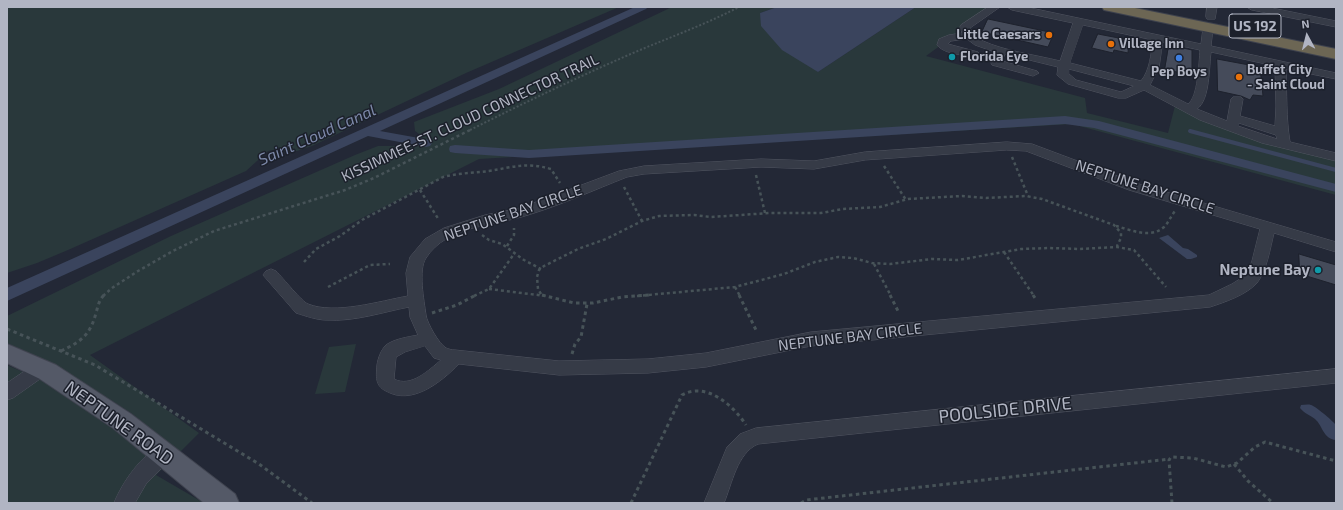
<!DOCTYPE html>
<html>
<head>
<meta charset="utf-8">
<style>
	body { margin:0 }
	#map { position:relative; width:1343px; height:510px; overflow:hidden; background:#232836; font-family:"Exo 2",sans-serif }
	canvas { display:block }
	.frame { position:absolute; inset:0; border:8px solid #b1b5c3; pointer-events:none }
	.north { position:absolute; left:1287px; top:16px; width:40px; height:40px; -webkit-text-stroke:3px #1c202b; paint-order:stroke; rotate:353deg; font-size:11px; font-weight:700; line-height:16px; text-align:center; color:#b1b5c3 }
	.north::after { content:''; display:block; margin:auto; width:14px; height:18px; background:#b1b5c3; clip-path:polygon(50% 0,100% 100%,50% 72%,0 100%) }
</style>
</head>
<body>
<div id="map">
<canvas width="1343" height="510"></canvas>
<div class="frame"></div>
<div class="north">N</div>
</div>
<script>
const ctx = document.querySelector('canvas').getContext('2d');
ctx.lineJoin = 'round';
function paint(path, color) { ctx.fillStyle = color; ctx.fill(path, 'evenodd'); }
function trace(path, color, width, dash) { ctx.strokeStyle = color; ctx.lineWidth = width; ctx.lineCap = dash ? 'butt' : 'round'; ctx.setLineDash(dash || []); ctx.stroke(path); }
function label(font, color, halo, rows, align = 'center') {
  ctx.font = font + ' "Exo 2",sans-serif'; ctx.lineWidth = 3; ctx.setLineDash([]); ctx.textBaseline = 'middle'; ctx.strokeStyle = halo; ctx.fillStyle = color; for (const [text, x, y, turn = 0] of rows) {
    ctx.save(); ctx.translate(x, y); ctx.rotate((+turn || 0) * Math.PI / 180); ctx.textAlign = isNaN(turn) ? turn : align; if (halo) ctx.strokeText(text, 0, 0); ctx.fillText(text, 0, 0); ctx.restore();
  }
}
paint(new Path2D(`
	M7,7h612l-153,66 -154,73 -15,5 -9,1 -10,-3 -10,2 -22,20 -178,79 -31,13 -30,10z
	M672,7h105l-17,6 58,59 98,-65h77l-67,49 159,42 2,15 81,20 8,-31 58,29 102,25v39l-264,-71 -593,35 -389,196 109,78 -19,19 -49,-39 -75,-48 -49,-22v-27l164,-80 184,-81 23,-9h27l14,-3 3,-7 -7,-5 -1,-9 85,-33z
	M356,344l-11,48 -30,2 14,-47z
	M7,365l32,14 74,50 49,40 -6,6 48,28h-197z`), '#29383b');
paint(new Path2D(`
	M777,7h139l-98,65 -36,-22 -21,-24 -1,-13z
	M1168,235l15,13 5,1 9,6v2l-6,2h-4l-28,-21z
	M1301,405c3,0 7,-1 10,0 4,1 21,15 25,20v15c-13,-1 -13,-14 -21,-21 -6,-5 -9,-4 -15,-11z`), '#3a445d');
trace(new Path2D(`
	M1190,131l146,39`), '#3a445d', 4);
paint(new Path2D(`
	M635,7h13l-2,2 -266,122 50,9 2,3 -2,3 -4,1 -58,-11 -361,165v-13z
	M1065,116l34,5 237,63v8l-242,-64 -29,-4 -536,34 -74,-5 -5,-1 -1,-3 1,-3 5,-1 74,5z`), '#3a445d');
const building = new Path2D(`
	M988,19l66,14 -6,14 -66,-15z
	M1098,34l31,6 -1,13 -14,-3 -1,3 -21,-5z
	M1169,45l23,5v26l-27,-7z
	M1217,59l43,8 3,29 -10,-1 -3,5 -9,-4 -23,-5z
	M1299,254l37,11v20l-36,-11z`);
paint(building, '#454b5a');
trace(building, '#1e222d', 1);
const minor = new Path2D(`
	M988,7h12l-30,21c3,6 7,10 13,13 22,10 53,14 77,20l13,-38 -61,-13 -5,-3h19l175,37 2,-16 5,-3 5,3 -2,18 125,27v6l-50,-10c1,24 0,49 4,73l46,11v8l-74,-18 -62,-23 -56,-30 -18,8h-8l-50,-14 -11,-9 1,-8 -53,-13 -3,7 35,10 2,2 -6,3 -41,-11 -1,-2 4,-11 -20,-7 -8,-6 -16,2 -3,3 30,8 1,2 -1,2 -4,1c-11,-2 -30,-3 -37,-12l2,-6 10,-4 13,-2 -2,-6 1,-2zM1083,25l70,15c-2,14 -3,30 -12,41l-71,-18zM1163,42l37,8c-1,13 -2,47 -12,54l-38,-19 9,-18zM1211,52l64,14 1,40 -1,20 -35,-10 3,-17 -2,-2h-8l-2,2 -4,22 -30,-12c13,-9 12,-42 14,-57zM1069,69l65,17 -13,6 -45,-12 -7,-6zM1239,123l37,12 1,4 -39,-13z
	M1207,7h10l-2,12h-8l-1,-2z
	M1247,7h20l69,14v6l-84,-17z
	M1007,142l25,2 107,40 197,58v10l-62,-19c-4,16 -7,37 -17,50 -11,12 -32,19 -47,24l-399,39 -105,21 -58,6 -89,2 -100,-11c-18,18 -47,42 -73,27 -11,-5 -10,-15 -9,-26 1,-7 4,-15 9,-20 8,-6 22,-8 32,-10l-8,-18 -1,-10c-26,5 -55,15 -83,13 -9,0 -20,-4 -30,-7l-33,-38 3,-4 5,-2 5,2c7,7 26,31 32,33 27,11 72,-3 100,-8l-2,-23 4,-16 15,-18 19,-11 41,-13 35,-7 99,-37 25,-5 117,-7 53,2 51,-9zM1007,150l19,1 103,39 131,39 -8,32 -6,14 -14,9 -23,11 -398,37 -105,21 -58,6 -89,2 -104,-11c-3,0 -7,-1 -9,-2 -7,-4 -19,-25 -20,-33 -2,-15 -8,-45 0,-57 21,-33 69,-32 102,-43 33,-10 66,-25 99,-38l17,-3 117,-7 53,2 51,-9zM425,346l9,12 7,2c-12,10 -30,28 -47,19l2,-22 9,-5z
	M41,362l6,2 3,5 -3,5 -34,24 -6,2v-17l28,-19z
	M1336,369v14l-578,61c-21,9 -26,40 -34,59h-20l23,-56 13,-13 16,-6z
	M163,445l7,3 3,6 -3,6 -24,24 -11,19h-21c8,-20 28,-50 49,-58z`);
const major = new Path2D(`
	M7,344l49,21 75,49 104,80 4,9h-35l-91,-75 -73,-49 -33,-16z`);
const highway = new Path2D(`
	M1102,7h28l206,42v10l-227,-48 -5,-1z`);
trace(minor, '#515561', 1);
trace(major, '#404450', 2);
trace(highway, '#3e424e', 2);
trace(new Path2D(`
	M470,130c54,-27 108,-53 163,-77 35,-15 71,-28 106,-46`), '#475358', 2, [2, 2]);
trace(new Path2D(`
	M1012,157l16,39
	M884,166l22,34
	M756,175l9,38
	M624,187l18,34
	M420,190l19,30
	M1116,226c15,4 35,13 48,1 5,-5 7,-11 11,-16
	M482,235l7,5 13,4 22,16 17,9
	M507,246l7,-11v-7
	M1004,252l30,44
	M304,262l12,-13 24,-13 22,-16 81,-43c15,-4 31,-4 46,-6 24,-4 38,-9 62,-2l9,14
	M874,264l17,32
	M328,287l42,-22 20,-1
	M735,287l5,9
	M489,289l57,7
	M541,294l-3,-5 -1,-12 2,-7 5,-4 34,-17 28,-10 36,-18 17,-5 35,-1 17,2 59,-4h51l22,-4 37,-2 28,-8 54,-3 24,2 40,-2 16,3 72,26 7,8v5l-4,8
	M103,296l9,-8 26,-17 35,-20 41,-20 131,-41 29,-12 98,-49
	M474,296l15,-7 25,-35
	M637,296l98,-9 49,-13 31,-12 23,-5 15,1 19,5 18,1 42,-5 26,1 63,-11 28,-1 31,1 37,-2 17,3 32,37`), '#475358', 2.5, [3, 3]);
trace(new Path2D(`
	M542,295l32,8h19l29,-6 28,-2
	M739,295l17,35
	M890,295l8,16
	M1033,295l2,3
	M432,313l25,-8 19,-10
	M7,329l88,36 164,99 53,39
	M61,351c21,-10 29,-16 35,-38 2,-7 3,-13 8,-18
	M572,354l3,-10 6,-7 6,-33
	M1234,464l14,17 25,22
	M631,503l51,-108c24,-14 52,11 64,30
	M801,503l5,-3 364,-41
	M1172,503l-3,-43 2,-3 22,1 33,9 11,-4 18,-16 10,-5 71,19`), '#475358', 3, [3.5, 3.5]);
paint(minor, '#363b47');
paint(major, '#545967');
paint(highway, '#6c6654');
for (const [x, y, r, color] of [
	[1049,35,4,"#e8710a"],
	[1111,44,4,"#e8710a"],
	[952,57,4,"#0f9aa8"],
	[1179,58,4,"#3f7fe0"],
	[1239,77,4,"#e8710a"],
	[1318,270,4,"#0f9aa8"]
]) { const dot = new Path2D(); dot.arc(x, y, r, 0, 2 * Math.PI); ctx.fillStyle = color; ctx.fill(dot); trace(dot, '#1c202b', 1.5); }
label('bold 13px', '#b1b5c3', '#1c202b', [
	["Little Caesars",1041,35,"right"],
	["Village Inn",1119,44],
	["Florida Eye",960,57],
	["Buffet City",1247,70],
	["- Saint Cloud",1247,85],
	["Pep Boys",1179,72,"center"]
], 'left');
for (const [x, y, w] of [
	[1255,26,52]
]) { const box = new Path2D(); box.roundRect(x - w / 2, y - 12, w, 24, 3); ctx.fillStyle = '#1c202b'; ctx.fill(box); trace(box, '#b1b5c3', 1); }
label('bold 14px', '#b1b5c3', null, [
	["US 192",1255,26]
]);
label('15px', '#b1b5c3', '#1c202b', [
	["KISSIMMEE-ST. CLOUD CONNECTOR TRAIL",470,118,-25],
	["NEPTUNE BAY CIRCLE",1145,187,18],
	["NEPTUNE BAY CIRCLE",513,213,-19],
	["NEPTUNE BAY CIRCLE",850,337,-7]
]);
label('bold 15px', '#b1b5c3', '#1c202b', [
	["Neptune Bay",1310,270]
], 'right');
label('italic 16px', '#7c88a8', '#1c202b', [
	["Saint Cloud Canal",317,135,-24]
]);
label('18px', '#b1b5c3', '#1c202b', [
	["POOLSIDE DRIVE",1005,410,-6],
	["NEPTUNE ROAD",119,423,36]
]);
</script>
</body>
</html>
